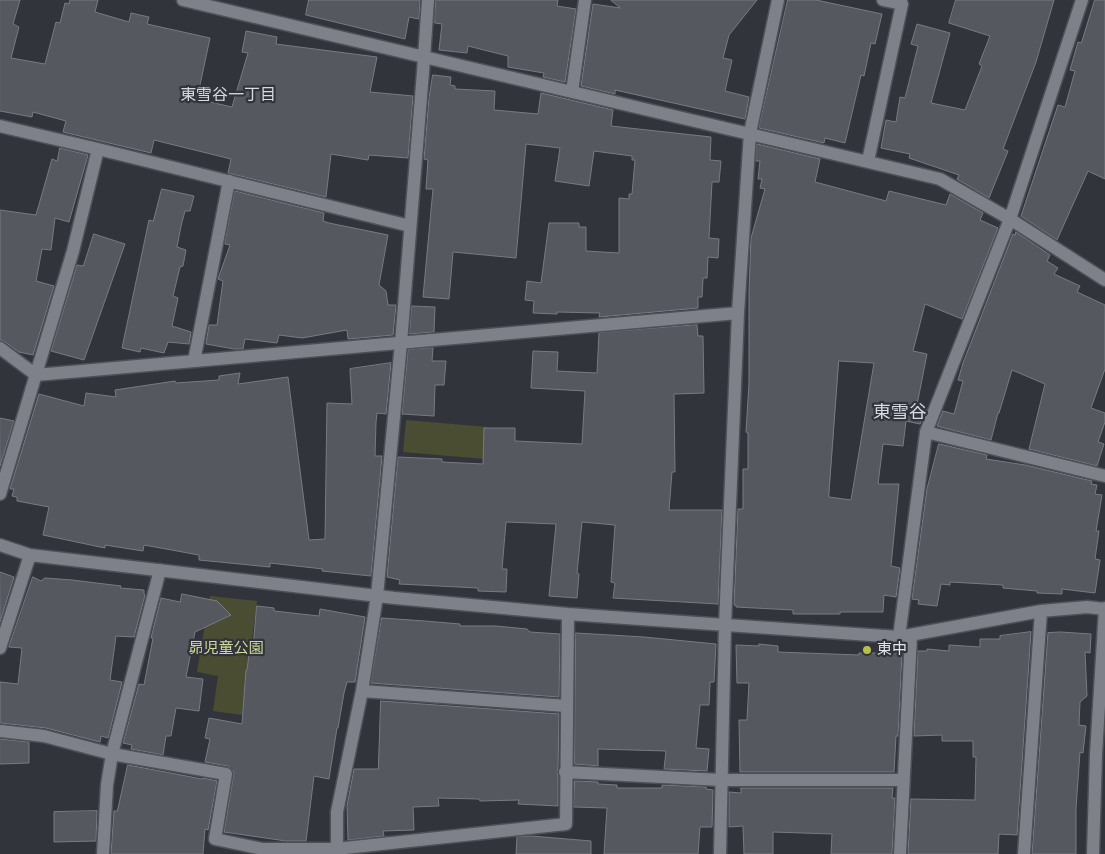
<!DOCTYPE html>
<html>
<head>
<meta charset="utf-8">
<style>
	body { margin:0 }
	canvas { display:block; background:#32343c }
</style>
</head>
<body>
<canvas width="1105" height="854"></canvas>
<script>
const ctx = document.querySelector('canvas').getContext('2d');
ctx.lineJoin = 'round';
function paint(path, color) { ctx.fillStyle = color; ctx.fill(path, 'evenodd'); }
function trace(path, color, width, dash) { ctx.strokeStyle = color; ctx.lineWidth = width; ctx.lineCap = dash ? 'butt' : 'round'; ctx.setLineDash(dash || []); ctx.stroke(path); }
function label(font, color, halo, rows, align = 'center') {
  ctx.font = font + ' Helvetica,"Noto Sans JP",sans-serif'; ctx.lineWidth = 4.5; ctx.setLineDash([]); ctx.textBaseline = 'middle'; ctx.strokeStyle = halo; ctx.fillStyle = color; for (const [text, x, y, turn = 0] of rows) {
    ctx.save(); ctx.translate(x, y); ctx.rotate((+turn || 0) * Math.PI / 180); ctx.textAlign = isNaN(turn) ? turn : align; if (halo) ctx.strokeText(text, 0, 0); ctx.fillText(text, 0, 0); ctx.restore();
  }
}
paint(new Path2D(`
	M406,420l81,7 -2,32 -82,-7z
	M210,596l47,5 -15,114 -29,-4 5,-35 -21,-4z`), '#4a4d31');
const building = new Path2D(`
	M0,0h20l-7,24 6,3 -8,31 34,6 11,-42 4,1 5,-20 4,1 1,-4h28l-3,12 34,10 2,-9 18,4 -2,7 63,14 -13,61 35,8 16,-54 -6,-1 4,-21 31,6 -1,7 101,13 -7,35 43,4 -5,62 -39,-3 -1,5 -37,-6 -5,43 -98,-24 3,-14 -77,-19 -3,13 -88,-21 3,-11 -33,-9 -1,5 -32,-6z
	M309,0h111l-1,19 -10,-2 -4,22 -99,-24z
	M436,0h122l-1,6 19,3 -11,73 -22,-5 1,-4 -36,-6v-11l-40,-10 -1,7 -28,-3 3,-26 -7,-1z
	M611,0h146l-28,35 -6,23 9,2 -7,31 24,6 -4,22 -130,-29v4l-34,-8 12,-82 27,4z
	M788,0h28l66,14 -7,30 -4,-1 -7,33 -3,-1 -16,68 -20,-5 -1,5 -65,-15z
	M956,0h98l-18,62 -33,87 5,2 -19,47 -32,-19 2,-4 -50,-17 1,-4 -29,-6 5,-28 10,2 4,-25 5,1 13,-52 -7,-2 6,-20 33,9 -19,70 34,7 17,-44 -3,-2 11,-28 -41,-13z
	M1095,0h10v179l-17,-8 -31,69 -36,-24 37,-111 7,2 10,-36 -5,-1 8,-28 3,1z
	M433,75l18,2 -1,8 5,1v3l40,2 -1,19 44,4 3,-21 72,17 -2,16 100,11 -1,23 11,1 -2,21h-7l-3,56 10,1 -1,19 -10,-1 -1,21h-4l-1,19h-4v11l-99,9 1,-4 -43,-1v2l-24,-1 1,-12 -9,-1 2,-19 14,2 8,-60h30v4h7v24l33,2v-55l10,1v-5h3l3,-34h-3v-4l-38,-5 -5,35 -34,-5 5,-33 -34,-4 -10,114 -63,-6 -4,47 -26,-2 10,-108h-7l2,-29 -4,-1 5,-61z
	M757,144l63,15 -5,23 71,19 3,-10 57,14 4,-11 33,19 -3,7 18,8 -36,91 -37,-15 -12,47 14,3 -10,51 10,2 -7,17 -14,-3 -3,25 -20,-2 -5,40h21l-8,82 9,2 -4,29 -12,-2 -1,17h-43v2h-47v-4l-57,-3v-2h-2l4,-96h5v-40h5v-36l-2,-1 3,-49v-92l2,-53 14,-49 -5,-1 2,-9h-4l2,-18h-4zM839,361l35,2 -23,137 -22,-3z
	M60,148l28,7 -19,67 -14,-4 -4,32 -9,-1 -6,32 18,5 -21,69 -14,-3 -14,-10 -5,-2v-130l36,5 16,-56 5,2z
	M162,189l32,7 -4,15h-5l-4,15 -4,21 9,3 -3,16 -3,1 -7,29 5,2 -6,28 19,6 -2,12 -21,-2 -4,11 -23,-5 -1,4 -18,-4 27,-128 4,1z
	M235,191l89,22 -1,8 6,2 59,12 -9,50 7,6 2,14h8l-3,30 -45,4 -1,-9 -45,8 -23,-3 -2,8 -32,-4 -2,10h-9l-28,-5 3,-19h8l6,-44 -5,-2 12,-34 -5,-1z
	M1016,232l34,23 -3,6 11,7 -4,6 26,12 -3,6 28,13v64l-14,39 14,5v9l-7,20 6,2 -7,22 -68,-17 16,-65 -33,-14 -13,43h-1l-7,27 -54,-14 6,-15 11,3 9,-33 -5,-1 5,-17 50,-129 2,1z
	M94,234l31,10 -41,116 -33,-9 26,-86 6,1z
	M412,306l23,1 -1,25 -24,2z
	M697,325l1,11h5l1,57 -30,1 1,78h-3l-3,38h53l-4,94 -105,-6 2,-15 -4,-1 4,-57 -33,-3 -5,51 2,1 -2,24 -28,-2 7,-72 -50,-2 -4,47h5l-1,23 -28,-1v-3l-79,-4 1,-4 -13,-3 11,-120 44,2v3l41,2 1,-36h31v13l67,3 3,-53 -54,-3 2,-37 25,1 -1,19 40,2 2,-40z
	M433,348l-1,13h14l-2,24h-9l-1,31 -32,-2 6,-64z
	M391,363l-5,51 -9,-1 -1,9 -1,34h7l-11,120 -49,-5 1,-2 -53,-6v4l-71,-7v-5l-55,-10 -1,6 -38,-6v3l-62,-13 6,-28 -32,-6v-4l-5,-1 2,-7h-4l29,-95 45,12 2,-13 30,4 -1,-7 60,-9 1,2 43,-3v-4l21,-3 -2,11 50,-7 21,163 16,-1 2,-136 25,1 -2,-35z
	M0,418l14,3 -14,45z
	M939,444l48,11 -1,4 39,6 67,16 -1,3 6,1 -2,9 7,1 -6,36h3l-4,28 5,1 -5,33 -33,-4v5l-25,-1v-2l-34,-3v-3l-53,-3v3l-9,-1 -4,22 -19,-2 1,-4 -7,-1 15,-110z
	M0,572l14,5 -14,45z
	M33,577l8,4 4,-3 27,2 49,6 -1,2 24,2v4l1,1 -11,42 -18,-1 -6,44 12,2 -14,56 -7,-2 -1,6 -54,-14 -46,-5v-41l18,2 4,-36 -13,-1z
	M182,594l35,7 14,14 -36,17 -9,45 17,2 -4,32 -23,-3 -5,28h-5l-3,19 -32,-6 1,-4 -9,-2 16,-59 5,1 9,-47h-2l10,-40 19,4z
	M257,606l17,2v3l45,5 1,-7 45,8 -10,65h-8l-3,11 -6,35h-1l-8,51 -15,-3 -8,65h-20l-62,-9 10,-60 -6,-6 -23,-4 5,-23 -5,-1 4,-20 33,6 4,-54h1l2,-15h3z
	M382,618l43,3 35,3v2h36l31,3 3,3 30,2 -1,63 -188,-14z
	M1031,632l-14,203 -18,-1 -1,20h-90l3,-55 64,1 1,-43h-3v-16h-31v-6l-28,1 4,-85h9v-2l22,2v-6l31,2v-8h20v-3z
	M1061,632l30,2 -1,19 -5,-1 2,44 -7,6 -1,23 7,1 -3,27 -3,-1 -4,56v46h-44l16,-221z
	M576,633l68,4 72,7 -2,38h-4l-1,23h-9l-4,43 13,1 -2,22 -43,-2 2,-18 -68,-2v17l-23,-2z
	M759,644l19,2v6l81,3v-2h43l-4,83h-2l-2,36h-154l-1,-52h8l2,-37h-12l-1,-38 23,1z
	M381,701l178,13 -1,53 -1,5 1,4v30l-40,-2 1,-4 -39,1 -1,-2 -41,-1 1,8 -26,1 1,23 -31,1 1,5 -36,4 -1,-34 7,-37h24z
	M0,739l29,3v21l-29,1z
	M128,765l74,14 1,-1 14,3 -9,49 -3,-1 -2,25h-92l3,-43h3z
	M575,781l23,1v2l19,1v3h45v-3l44,2v2l7,1 -1,37h-12l-2,27h-94l3,-46 -33,-1z
	M741,788h152l-1,10h3l-3,56h-61l1,-20 -59,-2v22h-29l-1,-28 -14,1v-35l12,1z
	M97,811l-1,30 -42,1v-30z
	M531,836l60,5v13h-75l1,-17z`);
paint(building, '#565860');
trace(building, '#787a83', 1);
const minor = new Path2D(`
	M183,0l757,179 70,40 95,61
	M572,92l13,-92
	M0,126l98,23 312,77
	M868,161l34,-157 -19,-4
	M0,348l36,27 702,-62
	M194,361l35,-180
	M926,432l179,44
	M0,494l73,-243 25,-102
	M0,545l30,10 365,43 173,16 331,23 142,-26 46,-4 18,2
	M899,637l27,-205 84,-213 72,-219
	M0,648l30,-93
	M362,691l204,15
	M0,731l44,5 68,18 114,20 -11,65 48,10h73l230,-25 2,-210
	M565,772l156,8h183
	M103,854l4,-69 5,-31 48,-184
	M337,854v-42l25,-121 15,-95 24,-253 22,-271 5,-72
	M720,854l5,-229 13,-312 12,-180 28,-133
	M900,854l11,-218
	M1024,854l17,-243
	M1093,854l3,-100 9,-146`);
trace(minor, '#4e5056', 15);
trace(minor, '#7f818a', 12);
for (const [x, y, r, color] of [
	[867,650,5,"#b7c148"]
]) { const dot = new Path2D(); dot.arc(x, y, r, 0, 2 * Math.PI); ctx.fillStyle = color; ctx.fill(dot); trace(dot, '#32343c', 2); }
label('15px', '#d1d997', '#32343c', [
	["昴児童公園",226,649]
]);
label('15px', '#e2e4e9', '#32343c', [
	["東中",877,650]
], 'left');
label('16px', '#d8dae4', '#32343c', [
	["東雪谷一丁目",228,96]
]);
label('18px', '#d8dae4', '#32343c', [
	["東雪谷",900,413]
]);
</script>
</body>
</html>
